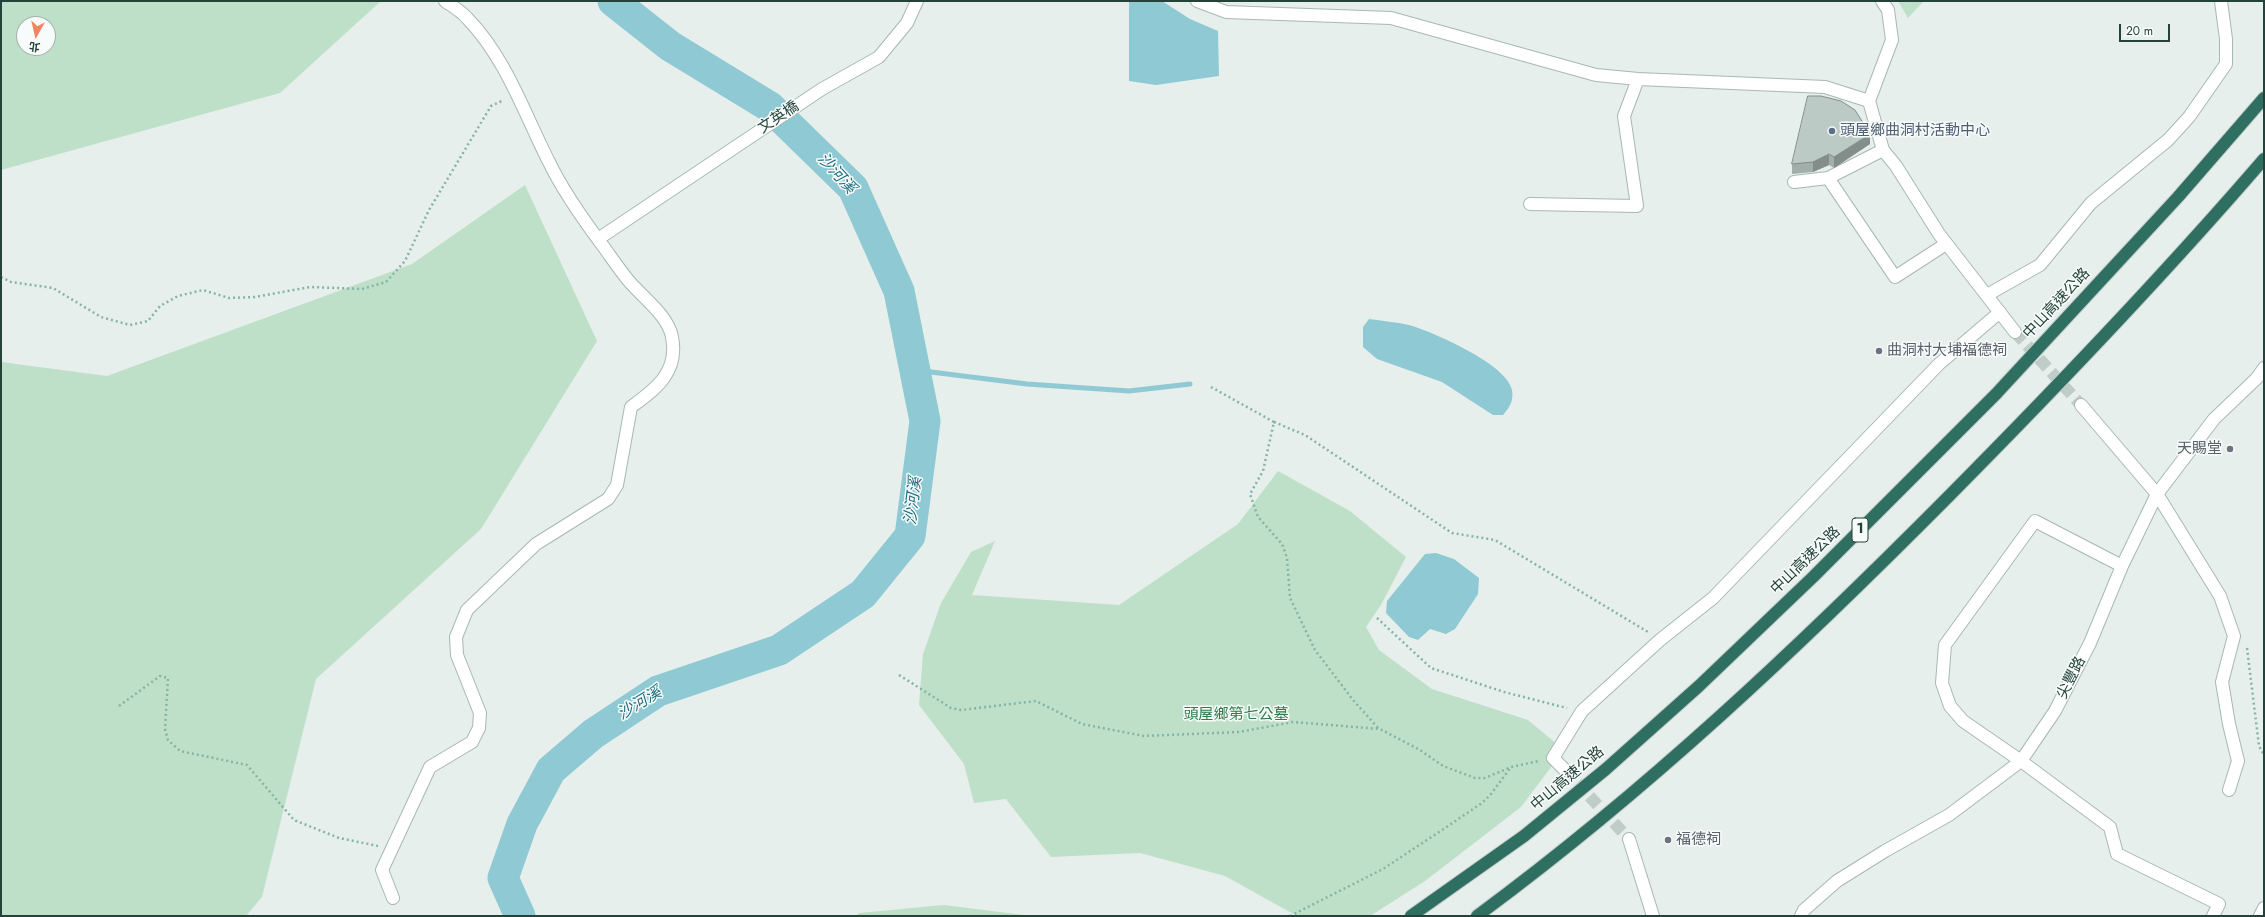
<!DOCTYPE html>
<html>
<head>
<meta charset="utf-8">
<style>
	body { margin:0 }
	#map { position:relative; width:2265px; height:917px; overflow:hidden; background:#e6efeb; font-family:Jost,"Noto Sans TC",sans-serif }
	canvas { display:block }
	.frame { position:absolute; inset:0; border:2px solid #24423a; pointer-events:none }
	.north { position:absolute; left:16px; top:16px; width:40px; height:40px; box-sizing:border-box; background:#f7fbf9; border:1px solid #a3b1ad; border-radius:50%; rotate:188deg; font-size:11px; font-weight:700; line-height:16px; text-align:center; color:#24423a }
	.north::after { content:''; display:block; margin:auto; width:14px; height:18px; background:#f4845f; clip-path:polygon(50% 0,100% 100%,50% 72%,0 100%) }
	.scale { position:absolute; left:2119px; top:24px; width:51px; height:18px; box-sizing:border-box; border:2px solid #24423a; border-top:0; padding-left:5px; font-size:12px; line-height:14px; white-space:nowrap; color:#24423a; -webkit-text-stroke:3px #f7fbf9; paint-order:stroke }
</style>
</head>
<body>
<div id="map">
<canvas width="2265" height="917"></canvas>
<div class="frame"></div>
<div class="north">北</div>
<div class="scale">20 m</div>
</div>
<script>
const ctx = document.querySelector('canvas').getContext('2d');
ctx.lineJoin = 'round';
function paint(path, color) { ctx.fillStyle = color; ctx.fill(path, 'evenodd'); }
function trace(path, color, width, dash) { ctx.strokeStyle = color; ctx.lineWidth = width; ctx.lineCap = dash ? 'butt' : 'round'; ctx.setLineDash(dash || []); ctx.stroke(path); }
function label(font, color, halo, rows, align = 'center') {
  ctx.font = font + ' Jost,"Noto Sans TC",sans-serif'; ctx.lineWidth = 3; ctx.setLineDash([]); ctx.textBaseline = 'middle'; ctx.strokeStyle = halo; ctx.fillStyle = color; for (const [text, x, y, turn = 0] of rows) {
    ctx.save(); ctx.translate(x, y); ctx.rotate((+turn || 0) * Math.PI / 180); ctx.textAlign = isNaN(turn) ? turn : align; if (halo) ctx.strokeText(text, 0, 0); ctx.fillText(text, 0, 0); ctx.restore();
  }
}
paint(new Path2D(`
	M1,1h380l-101,92 -279,77zM24,24h24v24h-24z
	M1898,1h26l-16,17z
	M525,185l72,156 -116,188 -165,150 -54,218 -16,19h-245v-554l106,14 305,-112z
	M1278,471l72,40 56,46 -25,48 -15,22 13,23 53,39 96,31 36,30 -43,57 -96,74 -55,35h-73l-72,-40 -85,-23 -89,4 -45,-58 -32,4 -10,-39 -45,-59 4,-51 18,-51 30,-51 24,-11 -23,54 147,10 119,-81z
	M944,905l88,11h-176l3,-3z`), '#bfe0c8');
paint(new Path2D(`
	M1129,1h33l28,18 28,12 1,45 -63,9 -27,-4z
	M1369,319c13,2 27,3 40,6 24,7 98,39 103,65 2,11 -3,18 -9,25h-10l-51,-33 -65,-23 -14,-12v-20z
	M1436,553l18,6 25,19 -1,16 -23,35 -9,5 -16,-5 -12,11 -9,-3 -23,-24 1,-12 38,-47z`), '#8ec9d4');
trace(new Path2D(`
	M915,370l112,14 102,7 61,-7`), '#8ec9d4', 5);
trace(new Path2D(`
	M520,916l-17,-38 19,-54 29,-54 42,-36 65,-43 121,-41 84,-56 47,-58 15,-115 -26,-130 -46,-103 -83,-81 -100,-61 -57,-45`), '#8ec9d4', 31);
trace(new Path2D(`
	M2015,332l66,73
	M1565,770l64,69`), '#bfccc8', 12, [12, 6]);
const minor = new Path2D(`
	M1197,1l29,11 165,6 205,57 42,4 187,8 44,14
	M1882,1l6,9 4,30 -23,61 14,49 13,16 43,68 76,98
	M1828,178l67,99 51,-33
	M1794,182l34,-4 55,-28
	M1530,204l107,2 -13,-90 14,-37
	M598,239l224,-150 57,-32 28,-34 10,-22
	M1987,295l53,-30 51,-62 77,-63 21,-23 37,-53v-25l-5,-38
	M2081,405l76,89 63,102 14,40 -12,46 7,42 9,37 -9,29
	M2122,566l-87,-45 -90,124 -3,38 8,23 13,15 58,40 89,66 7,27 102,50 -6,12
	M1565,770l-12,-12 29,-47 78,-71 53,-42 226,-234 61,-52
	M1629,839l24,77
	M393,898l-11,-28 48,-103 42,-25 7,-14 1,-15 -23,-58 -1,-18 11,-27 69,-66 72,-45 9,-14 14,-78c25,-18 48,-35 41,-70 -4,-22 -30,-40 -44,-57 -9,-11 -17,-23 -25,-34 -18,-24 -41,-57 -54,-84 -25,-49 -43,-104 -82,-144 -6,-7 -15,-12 -22,-17
	M1801,916l3,-6 33,-29 48,-30 64,-36 72,-54 34,-50 35,-68 32,-77 35,-72 57,-75 43,-41 7,-10
	M2260,916l4,-8`);
const highway = new Path2D(`
	M1411,916l113,-80 82,-67 93,-83 114,-109 183,-183 182,-197 86,-99
	M1477,916c171,-126 323,-270 472,-420 108,-109 215,-221 315,-337`);
trace(minor, '#a8b8b2', 14);
trace(highway, '#c2cac8', 14);
trace(new Path2D(`
	M1,277l10,5 42,6 48,29 29,8 18,-4 12,-15 18,-10 25,-6 26,8 26,-1 55,-10 52,2 24,-7 19,-21 24,-51 62,-104 13,-6
	M1211,387l63,35 -11,49 -13,23 8,23 24,27 5,14 3,40 25,52 38,50 26,29
	M1274,422l31,13 147,98 43,7 153,92
	M1377,618l54,50 73,24 63,16
	M2247,648l12,98 5,9
	M899,675l52,33 10,2 75,-9 46,23 62,12 95,-4 54,-10 87,7 40,21 23,16 32,12h10l26,-11 28,-6
	M119,706l41,-30 8,2 -3,51 3,11 12,11 67,14 47,55 45,18 39,8
	M1290,916l93,-47 59,-39 40,-27 9,-9 20,-27`), '#86b3a5', 2.5, [2, 3]);
trace(minor, '#fff', 12);
trace(highway, '#2f6f62', 12);
paint(new Path2D(`
	M1870,144l-36,24 -5,-3 -16,7 -21,2v-10z`), '#a1aea9');
paint(new Path2D(`
	M1870,134v10l-36,24v-11z
	M1829,154v11l-16,7v-10z`), '#838d89');
const building = new Path2D(`
	M1808,96h13l20,5 14,9 15,24 -36,23 -5,-3 -16,8 -21,2z`);
paint(building, '#bbcac4');
trace(building, '#838d89', 1);
for (const [x, y, r, color] of [
	[1832,131,4,"#5c6f8a"],
	[1879,351,4,"#6b7280"],
	[2230,449,4,"#6b7280"],
	[1668,840,4,"#6b7280"]
]) { const dot = new Path2D(); dot.arc(x, y, r, 0, 2 * Math.PI); ctx.fillStyle = color; ctx.fill(dot); trace(dot, '#f7fbf9', 1.5); }
for (const [x, y, w] of [
	[1860,530,16]
]) { const box = new Path2D(); box.roundRect(x - w / 2, y - 12, w, 24, 3); ctx.fillStyle = '#f7fbf9'; ctx.fill(box); trace(box, '#24423a', 1); }
label('bold 14px', '#24423a', null, [
	["1",1860,530]
]);
label('15px', '#24423a', '#f7fbf9', [
	["文英橋",779,118,-34],
	["中山高速公路",2057,304,-47],
	["中山高速公路",1806,561,-44],
	["尖豐路",2072,678,-63],
	["中山高速公路",1568,779,-40]
]);
label('15px', '#4e5e75', '#f7fbf9', [
	["頭屋鄉曲洞村活動中心",1840,131]
], 'left');
label('15px', '#5b616d', '#f7fbf9', [
	["曲洞村大埔福德祠",1887,351],
	["天賜堂",2222,449,"right"],
	["福德祠",1676,840]
], 'left');
label('15px', '#2d7a4b', '#f7fbf9', [
	["頭屋鄉第七公墓",1236,715]
]);
label('italic 16px', '#1c6f80', '#f7fbf9', [
	["沙河溪",836,174,48],
	["沙河溪",914,501,-83],
	["沙河溪",640,704,-31]
]);
</script>
</body>
</html>
